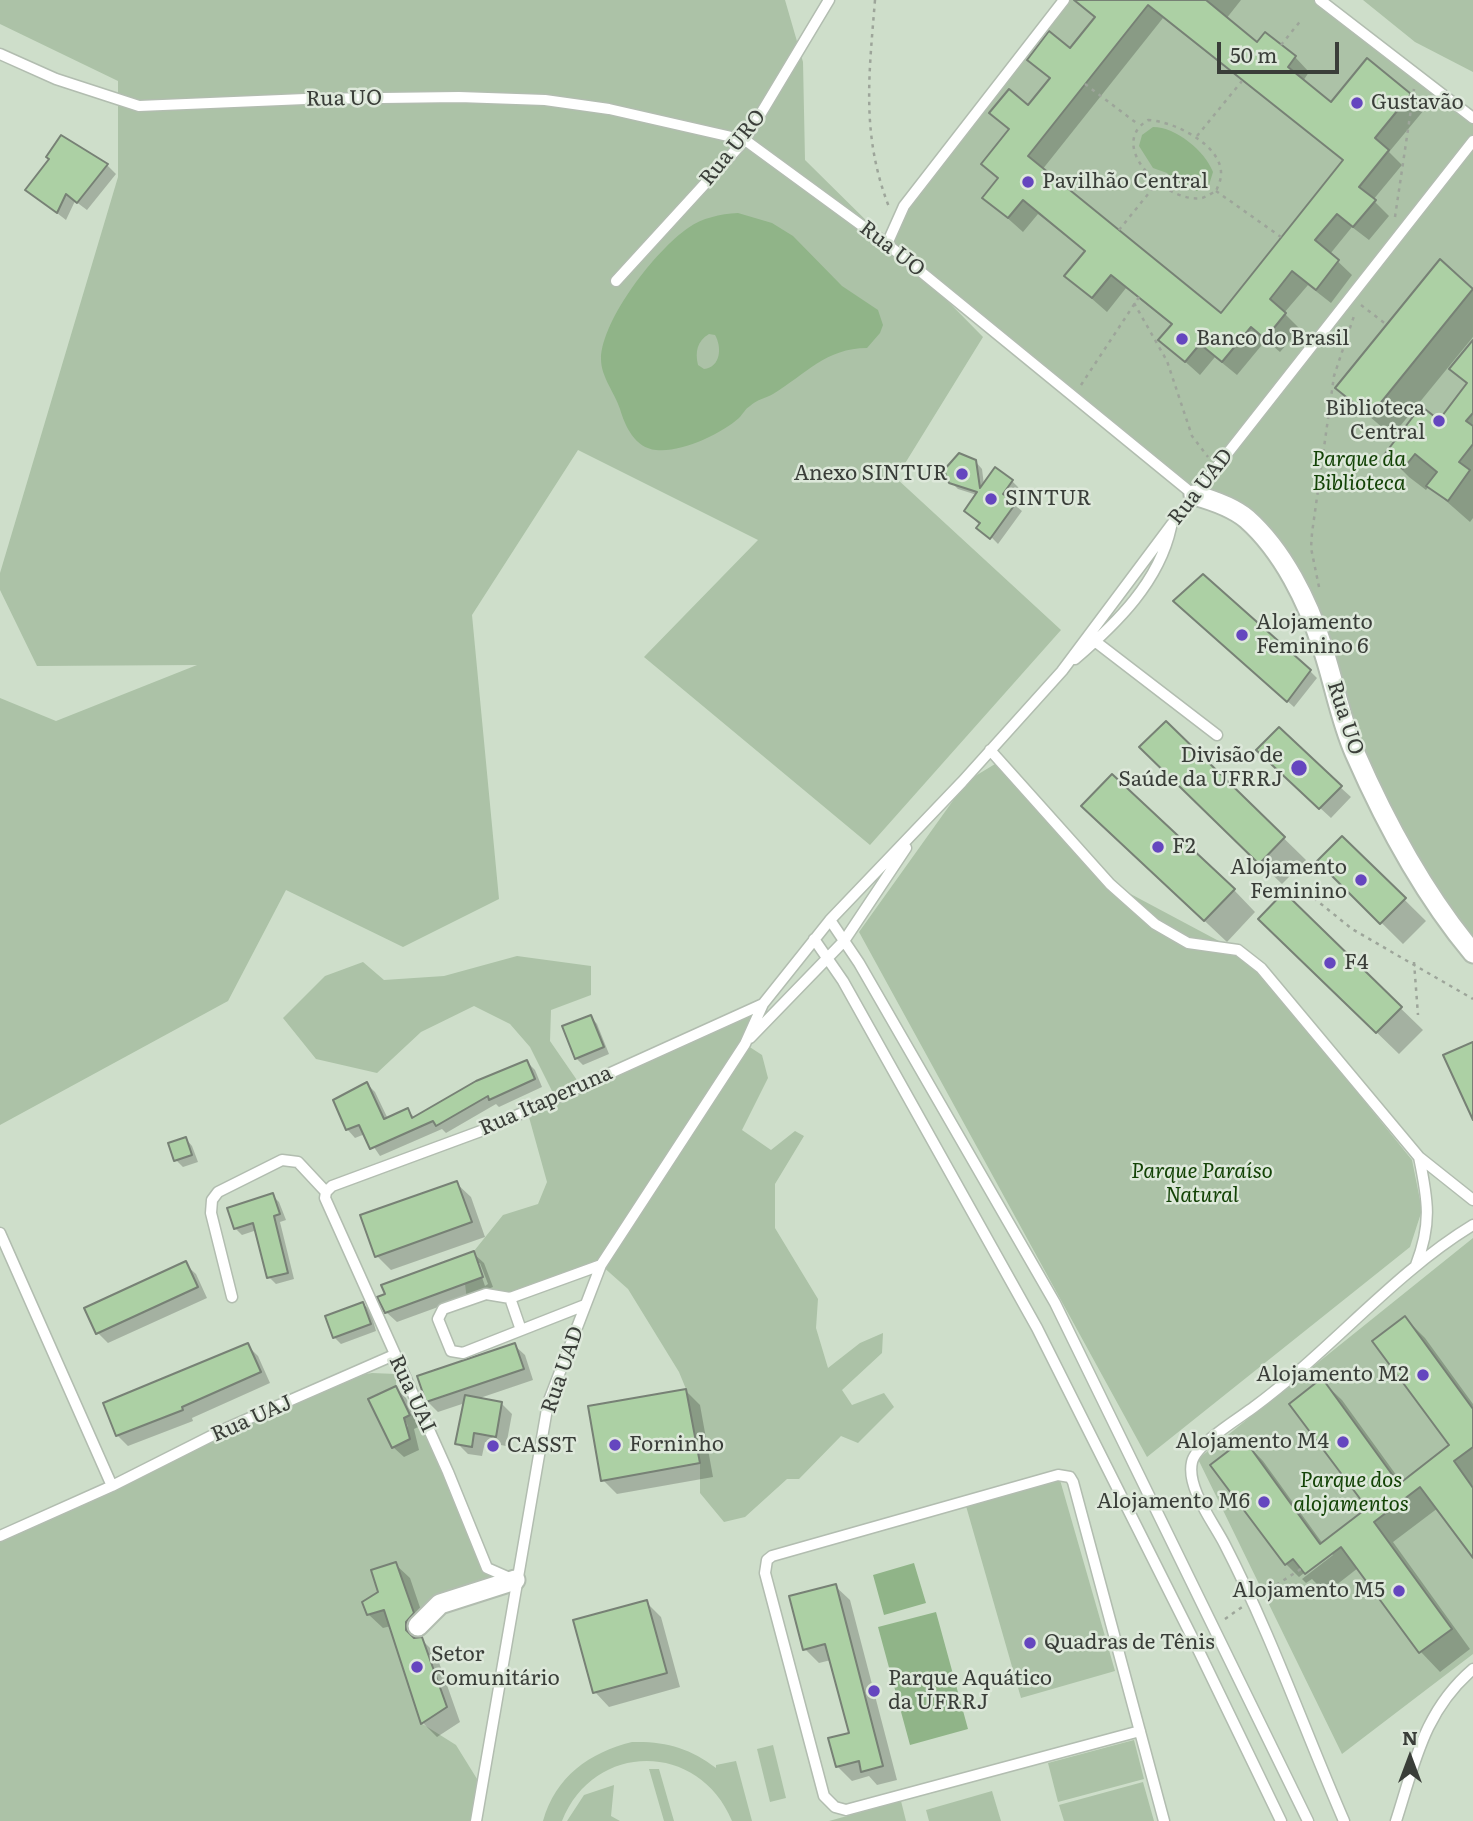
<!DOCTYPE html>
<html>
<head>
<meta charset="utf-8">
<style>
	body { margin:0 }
	#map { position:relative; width:1473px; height:1821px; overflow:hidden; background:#dde8da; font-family:Literata,serif }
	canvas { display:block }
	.north { position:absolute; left:1375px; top:1723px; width:70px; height:70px; -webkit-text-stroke:5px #dde8da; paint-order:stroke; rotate:0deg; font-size:19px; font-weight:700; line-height:28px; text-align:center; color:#3a3e39 }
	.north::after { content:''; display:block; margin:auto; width:24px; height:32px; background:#3a3e39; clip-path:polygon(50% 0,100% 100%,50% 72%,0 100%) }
	.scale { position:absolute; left:1217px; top:42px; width:122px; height:32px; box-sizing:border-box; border:4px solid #3a3e39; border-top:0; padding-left:9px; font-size:21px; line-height:24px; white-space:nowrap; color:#3a3e39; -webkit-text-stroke:5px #dde8da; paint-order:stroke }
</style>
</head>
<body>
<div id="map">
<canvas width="1473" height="1821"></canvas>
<div class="north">N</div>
<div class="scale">50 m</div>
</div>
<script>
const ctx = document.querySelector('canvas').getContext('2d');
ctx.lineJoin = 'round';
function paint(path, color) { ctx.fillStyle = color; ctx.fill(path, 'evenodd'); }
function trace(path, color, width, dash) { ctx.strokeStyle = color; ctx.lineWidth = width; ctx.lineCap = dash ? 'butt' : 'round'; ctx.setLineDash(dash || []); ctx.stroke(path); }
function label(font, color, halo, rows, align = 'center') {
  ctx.font = font + ' Literata,serif'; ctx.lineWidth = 5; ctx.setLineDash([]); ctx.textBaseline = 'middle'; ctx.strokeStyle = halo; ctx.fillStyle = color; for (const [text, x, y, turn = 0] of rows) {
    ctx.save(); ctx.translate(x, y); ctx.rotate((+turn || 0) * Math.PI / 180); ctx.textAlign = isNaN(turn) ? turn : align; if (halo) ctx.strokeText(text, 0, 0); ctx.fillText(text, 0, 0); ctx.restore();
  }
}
paint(new Path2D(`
	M0,0h1473v1821h-1473z`), '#cedeca');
paint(new Path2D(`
	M0,0h785l18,62 2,98 83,82 6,-20 170,-222h262l147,117v828l-33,-35 -87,-160 -64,-176 -42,-55 -53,-24 -282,-230 71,72 -87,141 165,152 -191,215 -226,-188 114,-117 -180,-90 -106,165 27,284 -96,48 -117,-57 -58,111 -228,124v-427l56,23 141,-56 -160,1 -37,-76v-17l118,-396v-96l-118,-57z
	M1363,0h110v72l-58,-30z
	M1000,761l110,122 137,73 165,204 10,50 -12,37 -263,210 -288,-525 108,-151z
	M517,956l74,10v29l-40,15 -1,31 31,45 182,-82 -18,40 17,11 6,23 -26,52 29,20 24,-19 9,5 -29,48v44l43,71 -2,29 12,40 32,-25 23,-10 -1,20 -40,37 10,15 32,-12 10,14 -36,36 -17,-7 -42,43h-12l-42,38 -21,5 -24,-29v-30l-14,-74 -7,-17 -51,-83 -27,-24 -91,33 -18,-4 -25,6 -2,-16 18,-7 -9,-26 29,-36 35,-11 9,-22 -20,-72 28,-13 -25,-50 -20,-23 -36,-18 -53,26 -44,41 -61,-14 -33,-41 42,-42 38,-14 21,18 60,-4z
	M1473,1238v416l-131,100 -144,-295z
	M372,1373l24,1v12l-28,14 24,47 16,-21 -4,-8 16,-6 67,156 28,12 -74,24 -23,22 -23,-64 -24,8 7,23 -16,9 5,13 17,-5 37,113 35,22 26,42 -6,34h-476v-285l345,-158z
	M1060,1480l55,191 -94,27 -55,-192z
	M1134,1740l10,39 -86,23 -10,-39z
	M632,1742c33,-1 58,6 84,26v-3l20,-4 16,60h-20c-33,-80 -138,-80 -170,0h-19c12,-44 47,-69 89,-79z
	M773,1745l13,53 -16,4 -13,-53z
	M649,1769h10l15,52h-10z
	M1143,1782l11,39h-90l-5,-16z
	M614,1785l-3,31 9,5h-53l17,-26z
	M992,1791l9,30h-72l-3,-11z
	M901,1801l5,20h-77z`), '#acc2a7');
paint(new Path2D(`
	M1153,127c23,0 52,24 60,45l-4,13 -12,6 -21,-6 -9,-12 -14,-5 -14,-22 3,-11z
	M738,213l34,10 21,13 49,50 36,24 5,15 -3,8 -13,15c-41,0 -61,26 -94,46 -7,4 -17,6 -23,12 -5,3 -7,8 -11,12 -18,16 -58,35 -83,32 -21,-2 -31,-24 -36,-41 -5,-16 -19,-32 -19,-50 1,-40 55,-109 87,-131 14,-10 32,-14 50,-15zM709,334l6,1c7,12 6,32 -11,34l-6,-4c-3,-13 -1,-24 11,-31z
	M914,1563l12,40 -42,12 -11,-40z
	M936,1612l32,117 -58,16 -32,-118z`), '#90b488');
paint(new Path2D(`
	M1081,0h160l-15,19 32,25 37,13 14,15 -6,9 28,23 79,-9 14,15 -35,42 13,13 -29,35 16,16 -20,24 -17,-13 -22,27 22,21 -21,28 -23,-18 -24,28 16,16 -20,23 -14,-12 -29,35 -22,-18 -15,18 -39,-35 12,-14 -47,-38 -19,24 -41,-36 20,-24 -48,-38 -15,18 -38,-34 15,-18 -17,-17 27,-32 -18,-18 36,-6 23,-28 -21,-20 40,-9 26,-31 -17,-17zM1163,18l181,143 -123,154 -179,-145z
	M107,165l9,9 -29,36 -12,-9 -9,19 -39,-30z
	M1440,262l33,26v49l-81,99 -55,-48z
	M1473,342v176l-3,4 -41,-36 -3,4 -17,-13 -22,-22 52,-32 29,-38 -16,-16z
	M975,461l7,8 2,16 28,-4 7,7 -9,13 12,10 -24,33 -32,-33 11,-16 -19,-6 -7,-7z
	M1182,607l128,64 7,7 -23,29z
	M1166,723l140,137 -24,24 -119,-115z
	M1269,761l71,26 11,10 -20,21z
	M1105,827l129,63 21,22 -28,30z
	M1342,838l84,83 -23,23 -84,-83z
	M1284,895l139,135 -24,24 -117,-113z
	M591,1017l6,7 12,30 -26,11 -7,-7z
	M527,1062l8,8 7,17 -43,20 -3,-3 -50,29 -4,-4 -62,27 -15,-22 -10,4 -8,-9 20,-45 8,8 13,27 19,-9 8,8z
	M186,1139l6,7 6,16 -15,5 -7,-7z
	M456,1183l15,14 14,40 -94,33 -14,-14z
	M272,1195l7,7 7,18 -6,2 14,57 -18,5 -7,-7 -12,-47 -15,5 -7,-7z
	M473,1253l11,10 9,24 -96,35 -11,-10zM477,1263h3l8,21 -3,2z
	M185,1264l11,10 11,24 -99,45 -10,-10z
	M363,1304l7,6 6,21 -35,13 -7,-7z
	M1405,1318l20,20 48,66v151l-35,-47 -45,34 77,107 -30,23 -19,-20 -63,-84 -32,25 -14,-14 -6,4 -4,-4 31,-24 -2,-3 -32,25 -13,-13 -42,-123 19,20 60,83 46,-35 -47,-128 20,19 60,83 49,-38z
	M247,1345l11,11 12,27 -78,35 1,3 -65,25 -11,-11z
	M514,1345l11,10 8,25 -56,19 25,5 10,10 -6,32 -21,-4 -3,14 -14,-2 -11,-11 8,-40 -27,9 -11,-11z
	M395,1388l11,10 14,28 -6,3 5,21 -15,7 -11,-10z
	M686,1391l14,14 13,72 -96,17 -14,-14z
	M395,1564l15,14 17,50 -7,10 16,16 24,68 -23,15 -14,-14 -32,-97 -8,2 -15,-14z
	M835,1586l15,14 47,180 -20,5 -8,-9 -17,5 -15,-15 14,-32 -20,-74 -12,3 -14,-14z
	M646,1602l15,15 19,70 -71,20 -14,-15z`), '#0003');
const building = new Path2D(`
	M1074,0h132l51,42 8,-10 31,24 -8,11 43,35 36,-44 44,36 -36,44 14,12 -30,37 17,13 -23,27 -16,-13 -22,26 24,20 -23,30 -24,-19 -22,28 16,14 -21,26 -14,-12 -29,35 -22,-18 -15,18 -27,-22 14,-16 -61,-49 -19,23 -28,-22 21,-25 -62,-51 -15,18 -26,-20 16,-20 -17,-14 28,-35 -20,-16 20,-24 19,16 22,-27 -23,-18 22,-29 21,17 25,-31zM1148,5l195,155 -122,153 -193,-157z
	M61,135l47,29 -31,39 -11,-9 -9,19 -32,-23 24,-31 -3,-2z
	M1440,259l33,30 -103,127 -35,-28z
	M1473,340v73l-7,8 7,5v18l-14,18 11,8 -22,31 -22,-15 11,-14 -22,-18 -12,15 -19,-14 37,-49 18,14 28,-37 -18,-14z
	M959,453l17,7 4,28 15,-21 18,13 -10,14 13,9 -26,36 -14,-11 4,-5 -16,-12 13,-19 -28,-9 -5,-13z
	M1203,574l108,96 -24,32 -114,-101z
	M1166,721l119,116 -26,27 -120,-117z
	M1279,727l63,59 -23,23 -63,-59z
	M1112,774l123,115 -31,32 -123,-115z
	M1342,836l64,62 -26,26 -63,-63z
	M1284,892l118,115 -26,26 -118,-114z
	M591,1015l13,32 -29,12 -13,-33z
	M1473,1042v78l-30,-65z
	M527,1060l8,19 -46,21 -1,-4 -52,30 -3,-5 -63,28 -11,-24 -13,5 -13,-30 34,-18 17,37 24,-11 4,10 64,-37z
	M186,1137l6,18 -18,6 -6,-18z
	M457,1181l15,41 -97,35 -15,-42z
	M273,1193l7,21 -6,2 14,57 -21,5 -14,-55 -19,6 -7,-21z
	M474,1251l9,26 -98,36 -8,-16 8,-3 -4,-9z
	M186,1261l12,26 -102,47 -12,-26z
	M363,1302l8,22 -38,14 -8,-22z
	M1405,1316l68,93v38l-19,14 19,27v70l-53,-71 -46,35 78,107 -33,24 -78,-106 -36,27 -12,-15 -8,6 -75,-100 34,-26 76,105 47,-36 -78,-104 33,-26 77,106 50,-39 -77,-104z
	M248,1343l13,29 -79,35 1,3 -67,26 -13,-33z
	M515,1343l9,26 -98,33 -9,-26z
	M396,1386l14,29 -6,3 6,21 -18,9 -24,-49z
	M686,1389l14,74 -99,18 -13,-75z
	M465,1395l37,7 -6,35 -22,-4 -2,14 -17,-3z
	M396,1562l18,51 -8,9v8l8,8 8,-1 25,70 -26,17 -37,-114 -17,5 -5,-13 16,-10 -7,-22z
	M836,1584l47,182 -22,6 -2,-11 -23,6 -8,-29 21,-5 -24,-89 -22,6 -14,-54z
	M647,1600l20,73 -74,20 -20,-73z`);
paint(building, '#acd0a4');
trace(building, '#778175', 2);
const lane = new Path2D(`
	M1320,0l153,118
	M0,54l56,25 83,27 166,-7 154,-2 86,3 64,9 136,31 142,104 307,251
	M887,244l17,-38 160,-206
	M616,281l129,-141 84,-140
	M1096,642l121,93
	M1075,659c42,-36 84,-77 96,-132
	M990,750l120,134 45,40 33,19 50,7 23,18 158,189 54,43
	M830,920l29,43 196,340 253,518
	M814,939l29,42 194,347 157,313 87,180
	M750,1038l94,-97 62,-93
	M326,1192l6,-6 157,-58 274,-124
	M326,1192l-1,6 123,274 39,96 25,11
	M0,1233l112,253
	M1416,1265c16,-41 12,-65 3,-108
	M232,1297l-21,-84 1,-13 6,-8 64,-32 16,2 28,30
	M510,1298l11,32
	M585,1305l-122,48 -12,-2 -13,-32 5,-10 43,-15 24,4 91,-33
	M0,1536l112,-50 115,-58 167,-73
	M1140,1731l-294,79 -11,-3 -11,-11 -59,-223 2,-13 5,-4 286,-81 12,2 3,5 91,339
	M476,1821l72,-418 53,-138 144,-221 18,-40 67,-84 132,-138 100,-111 110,-147 301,-383
	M1344,1821c-40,-92 -73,-187 -119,-276 -11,-22 -39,-57 -33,-83 4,-18 46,-43 62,-55 75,-55 141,-135 219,-182
	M1396,1821c19,-59 28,-110 77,-152`);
const street = new Path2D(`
	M1194,495c18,5 39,12 53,24 36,32 61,83 75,127 12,35 18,73 33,107 31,71 68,140 118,200
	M418,1626l22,-22 75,-24`);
trace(lane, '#b2bdb0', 13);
trace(street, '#b2bdb0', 23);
trace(new Path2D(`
	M875,0c-6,75 -14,135 14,207
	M1281,45l21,-26
	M1085,84l54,41
	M1148,120c25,1 75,25 73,55 0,5 -3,11 -5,16 -4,2 -10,6 -14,7 -35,6 -97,-52 -54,-78z
	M1197,136l45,-55
	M1216,191l65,46
	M1395,217l19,-128
	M1119,230l38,-47
	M1134,303l33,58 25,75 16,21
	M1361,305l26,20
	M1081,385l58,-88
	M1319,587l-8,-39 1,-15 22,-157 20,-60
	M1294,882l58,47 121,70
	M1414,962l4,53
	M1262,1594l39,-25
	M1225,1619l17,-12`), '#9da59a', 2.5, [3.5, 5]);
trace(lane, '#fff', 10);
trace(street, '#fff', 19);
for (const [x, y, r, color] of [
	[1357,103,7,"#6546bf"],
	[1028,182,7,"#6546bf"],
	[1182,339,7,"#6546bf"],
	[1439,421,7,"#6546bf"],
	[962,474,7,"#6546bf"],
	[991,499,7,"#6546bf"],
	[1242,635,7,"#6546bf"],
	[1299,768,9,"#6546bf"],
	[1158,847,7,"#6546bf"],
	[1361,880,7,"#6546bf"],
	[1330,963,7,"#6546bf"],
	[1423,1375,7,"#6546bf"],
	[1343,1442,7,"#6546bf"],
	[615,1445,7,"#6546bf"],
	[493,1446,7,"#6546bf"],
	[1264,1502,7,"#6546bf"],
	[1399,1591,7,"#6546bf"],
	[1030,1643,7,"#6546bf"],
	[417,1667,7,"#6546bf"],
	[874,1691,7,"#6546bf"]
]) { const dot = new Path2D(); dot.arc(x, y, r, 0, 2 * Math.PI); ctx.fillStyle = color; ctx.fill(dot); trace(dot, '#dde8da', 2.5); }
label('21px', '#3a3e39', '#dde8da', [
	["Rua UO",344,99,-1],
	["Rua URO",733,148,-51],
	["Rua UO",892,249,38],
	["Rua UAD",1201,487,-52],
	["Rua UO",1345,718,72],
	["Rua Itaperuna",546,1101,-24],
	["Rua UAD",563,1370,-71],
	["Rua UAI",412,1394,65],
	["Rua UAJ",252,1419,-24]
]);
label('21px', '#3a3e39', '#dde8da', [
	["Gustavão",1371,103],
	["Pavilhão Central",1042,182],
	["Banco do Brasil",1196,339],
	["Biblioteca",1425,409,"right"],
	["Central",1425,433,"right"],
	["Anexo SINTUR",948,474,"right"],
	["SINTUR",1005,499],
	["Alojamento",1256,623],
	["Feminino 6",1256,647],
	["Divisão de",1283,756,"right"],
	["Saúde da UFRRJ",1283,780,"right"],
	["F2",1172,847],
	["Alojamento",1347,868,"right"],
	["Feminino",1347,892,"right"],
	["F4",1344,963],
	["Alojamento M2",1409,1375,"right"],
	["Alojamento M4",1329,1442,"right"],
	["Forninho",629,1445],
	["CASST",507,1446],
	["Alojamento M6",1250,1502,"right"],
	["Alojamento M5",1385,1591,"right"],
	["Quadras de Tênis",1044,1643],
	["Setor",431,1655],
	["Comunitário",431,1679],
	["Parque Aquático",888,1679],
	["da UFRRJ",888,1703]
], 'left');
label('italic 21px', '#134306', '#dde8da', [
	["Parque da",1359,460],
	["Biblioteca",1359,484],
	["Parque Paraíso",1202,1172],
	["Natural",1202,1196],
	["Parque dos",1351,1481],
	["alojamentos",1351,1505]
]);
</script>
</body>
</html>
